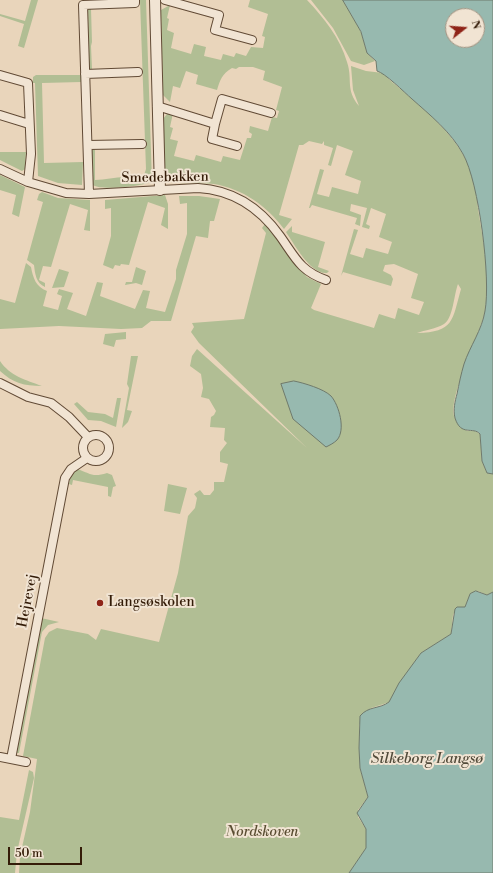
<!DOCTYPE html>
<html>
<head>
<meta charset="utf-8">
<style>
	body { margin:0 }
	#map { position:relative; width:493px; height:873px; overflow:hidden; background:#e9d5bb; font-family:"Libre Bodoni",serif }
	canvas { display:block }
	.north { position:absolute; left:445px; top:8px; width:40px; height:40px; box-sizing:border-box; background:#f1e4d3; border:1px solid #a59482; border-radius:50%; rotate:73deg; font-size:11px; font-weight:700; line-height:16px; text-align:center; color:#341c08 }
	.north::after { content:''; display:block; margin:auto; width:14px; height:18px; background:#8f2418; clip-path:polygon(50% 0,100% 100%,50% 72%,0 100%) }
	.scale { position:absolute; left:8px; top:847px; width:74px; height:18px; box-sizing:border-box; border:2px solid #341c08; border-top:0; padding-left:5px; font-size:12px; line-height:14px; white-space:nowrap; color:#341c08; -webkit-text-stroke:3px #f1e4d3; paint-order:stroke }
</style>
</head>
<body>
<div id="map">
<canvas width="493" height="873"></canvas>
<div class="north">N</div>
<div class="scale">50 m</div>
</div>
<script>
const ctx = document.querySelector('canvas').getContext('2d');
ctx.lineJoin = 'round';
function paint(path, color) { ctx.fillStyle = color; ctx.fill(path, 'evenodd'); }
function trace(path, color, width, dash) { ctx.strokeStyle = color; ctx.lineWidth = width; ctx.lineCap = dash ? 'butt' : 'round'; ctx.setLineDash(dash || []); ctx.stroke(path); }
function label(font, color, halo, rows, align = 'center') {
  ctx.font = font + ' "Libre Bodoni",serif'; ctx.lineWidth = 4; ctx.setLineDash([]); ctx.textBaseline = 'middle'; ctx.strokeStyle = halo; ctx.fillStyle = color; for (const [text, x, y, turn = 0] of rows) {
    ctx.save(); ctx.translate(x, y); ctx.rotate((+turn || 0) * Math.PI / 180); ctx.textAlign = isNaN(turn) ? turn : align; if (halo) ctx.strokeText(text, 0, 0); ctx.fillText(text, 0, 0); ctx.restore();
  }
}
paint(new Path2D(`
	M31,0h7l-14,48 -6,-2 6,-22 -24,-8v-2l25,7z
	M140,0h6l6,182c-11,4 -50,9 -59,3l-2,-34 2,-2 2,1v30c10,0 20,-3 30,-3 7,-1 12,1 19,-2l2,-6z
	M250,0h57c17,18 33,38 40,62 6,18 -2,27 12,44l-6,-16 -2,-24 15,5 17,2c6,7 13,12 20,18 29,25 60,51 71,88 3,12 3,25 5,36 5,31 13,65 6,97 -4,20 -39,89 -30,106 3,5 9,9 12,13h8l5,3 2,27 5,12 6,1v118l-6,3 -9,-4 -8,3 -5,13h-8l-4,8 -2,19 -30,19 -25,36 -6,13 -19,6 -12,17 1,43 8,29 -10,13v7l8,12v19l-17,25h-330l1,-17 10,-44 7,-53 -14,-3 22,-118 4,-6 8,-4 31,6 8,6 5,-11 58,13 19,-69 10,-57 7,-8 2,-10 -3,-4 6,-4 4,5h6l4,-5v-8h10l4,-18 -8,-2v-10l7,-9 -3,-3 1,-12 -15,-1 1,-10 3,-2 2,-4 -7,-12 -8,-2 2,-9 -2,-14 -11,-8 2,-10 5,-7 110,99 -108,-105 -8,-11 3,-5 -2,-4 52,-4 22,-86 -4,-5 3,-4 42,53 14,7 -10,24 3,2 60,18 5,-14 16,5 3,-11 21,7 5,-13 -13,-4 7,-24 -24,-10 -9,1 -2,6 8,4 2,4 -2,7 -48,-14 -2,4 13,-47 4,1 -8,24 13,4 3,-10 22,6 4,-12 -13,-5 7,-23 -15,-6 -5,16 4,2 -1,3 -7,-2 5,-19 -16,-4 -1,7 11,4 -1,11 -5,-2 2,-6 -45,-13 -2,3h-1l11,-39 4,1 -7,24 12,3 3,-10 26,7 3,-13 -16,-6 8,-24 -16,-6 -6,21 -3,-1 5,-17 -9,-3v-4l-2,3 -13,-3 -6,4h-4l-20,70 13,4 -8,10c-17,-23 -41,-40 -70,-45 -9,-2 -41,1 -46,-3 -2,-2 -2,-6 -3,-8l-2,-54 4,-5 6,-1 -3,14 3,1 -3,11 8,2 -4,15 20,5 2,-6 25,7 2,-6 17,4 7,-22h4l1,-4 -3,-2 1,-6 18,5 4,-14 5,1 2,-7 -3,-1 6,-23 -19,-7 2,-9 -12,-4h-14l-3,2 -4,-1c-10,6 -12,12 -15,22l-21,-6 2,-9 -12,-4 -6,17 -7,-2 -3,16 -7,-7 -2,-85 9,-5 -3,13 2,1 -2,11 7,3 -3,15 20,6 3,-10 12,3 -2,9 17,4 2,-6 11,3 2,-4 10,3 5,-9 12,1 2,-11 -3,-1 6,-22 -20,-7zM458,284l3,5c-9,32 -7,43 -44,44 8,-3 19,-4 27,-9 9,-5 10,-30 14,-40z
	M311,0h32l18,32 6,21 8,8 -11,4 -13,-4 -18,-33z
	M88,7l3,2 1,33 -1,4 1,23 -3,1z
	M36,75h45v7l-39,1 2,80 39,-1 -1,23 -24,-2 -20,-7 -3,-93h-2v-6z
	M0,152h26l-1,17 -3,2 -22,-11z
	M0,175l25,12 -6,30 -7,-3 4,-19 -16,-5z
	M42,192l16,6 32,2v31l-6,-1 4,-20 -18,-6 -19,63 -8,-1 -4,14 6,3v4c-9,-4 -10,-13 -11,-22l-7,-5 16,-58 -6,-2 2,-6z
	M165,195l3,9v25l-7,-4 4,-17 -17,-6 -19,63 -8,-1 -1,2 -5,-1 -2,4 -10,-4 8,-29v-28l-6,1v-9z
	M179,196h20l21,3 -6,22h-4l-2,17 -12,-2 -25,85h-20l-9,7 -21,1 -62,-3 -59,3v-30l15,4 11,-40 5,4c2,11 5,20 16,24l-4,15 15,4 4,-14 -5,-2 2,-5 14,4 -6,16 19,7 11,-34 6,1 -3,13 35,13 8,-19 7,1 -4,17 19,4 11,-33v-9l11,-36v-31l-7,1z
	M292,226v6l33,10 -7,25 11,4 -2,2c-16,2 -33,-29 -41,-41z
	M136,267l10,4 -4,14 -6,-2 -11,2 1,-3h6z
	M59,269l10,3 -5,15 -12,1z
	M126,332v7l-10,1 -2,7 -11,-3 2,-10z
	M131,356h7l-11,54 5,1 -4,11 -6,6 7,-40 -2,-4z
	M0,361c10,15 26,19 42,25 -18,0 -29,-3 -42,-15z
	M117,398h4l-5,29 -15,-6 -13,-1 -14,-16 3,-2 11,10 17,2 8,4z
	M77,469c13,4 15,9 30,4l5,2 4,11 -3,1 -2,10 -3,-1v-9l-35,-7 -1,5 -3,-1 2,-9z
	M168,484l19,4 -7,26 -16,-3z
	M41,618l18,4 -11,3 -6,7 -23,121h-4z
	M29,770l4,2 1,6 -17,74 -2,21h-15v-56l19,3z`), '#b1be94');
const water = new Path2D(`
	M343,0h150v474l-6,-1 -5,-12 -2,-27c-7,-8 -19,3 -25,-16 -2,-8 0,-17 2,-24 2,-10 4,-20 7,-30 6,-18 18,-34 21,-53 6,-32 -6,-129 -22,-157 -12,-22 -33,-39 -51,-55 -8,-7 -27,-26 -35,-28l-1,-10 -9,-8 -6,-21zM453,16h24v24h-24z
	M294,381c10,2 30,8 37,15 8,9 15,34 6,44 -3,3 -7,5 -11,7l-33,-28 -12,-35z
	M476,591l11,4 6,-3v281h-144l17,-25v-19l-9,-16 11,-16 -8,-29 -1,-20 1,-32c8,-10 20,-7 29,-14l10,-19 22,-30 30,-19 4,-25 2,-2h8l5,-13z`);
paint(water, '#97b9af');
trace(water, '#6f7a6c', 1);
const minor = new Path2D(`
	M165,0l54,15 -4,15 37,10
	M85,74l53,-2
	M0,75l28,8 3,71 -3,28
	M157,106l58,18 7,-25 49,14
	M0,115l29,9
	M215,124l-3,15 25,7
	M88,145l54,-1
	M0,169l28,13 38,11 23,1 109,-6c35,2 62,20 82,48 15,21 20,35 46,44
	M89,194l-6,-189 52,-2v-3
	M0,383l28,14 23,6 18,14 19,20
	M83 448a13 13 0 1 1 26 0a13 13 0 1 1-26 0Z
	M0,757l26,5
	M11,759l54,-281 6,-9 16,-11`);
const tertiary = new Path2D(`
	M155,0l5,190`);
trace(minor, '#614a35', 10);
trace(tertiary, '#614a35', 12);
trace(minor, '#f1e4d3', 8);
trace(tertiary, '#f1e4d3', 10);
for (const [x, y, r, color] of [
	[100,603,4,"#8f2418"]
]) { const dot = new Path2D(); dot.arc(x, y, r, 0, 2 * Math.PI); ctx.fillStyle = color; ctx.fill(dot); trace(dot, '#f1e4d3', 1.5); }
label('14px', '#341c08', '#f1e4d3', [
	["Smedebakken",165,178,-1],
	["Hejrevej",28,601,-79]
]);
label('14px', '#341c08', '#f1e4d3', [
	["Langsøskolen",108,603]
], 'left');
label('italic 14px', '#5a4d32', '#f1e4d3', [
	["Nordskoven",262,833]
]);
label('italic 15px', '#524b3a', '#f1e4d3', [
	["Silkeborg Langsø",427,759]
]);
</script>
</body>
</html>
